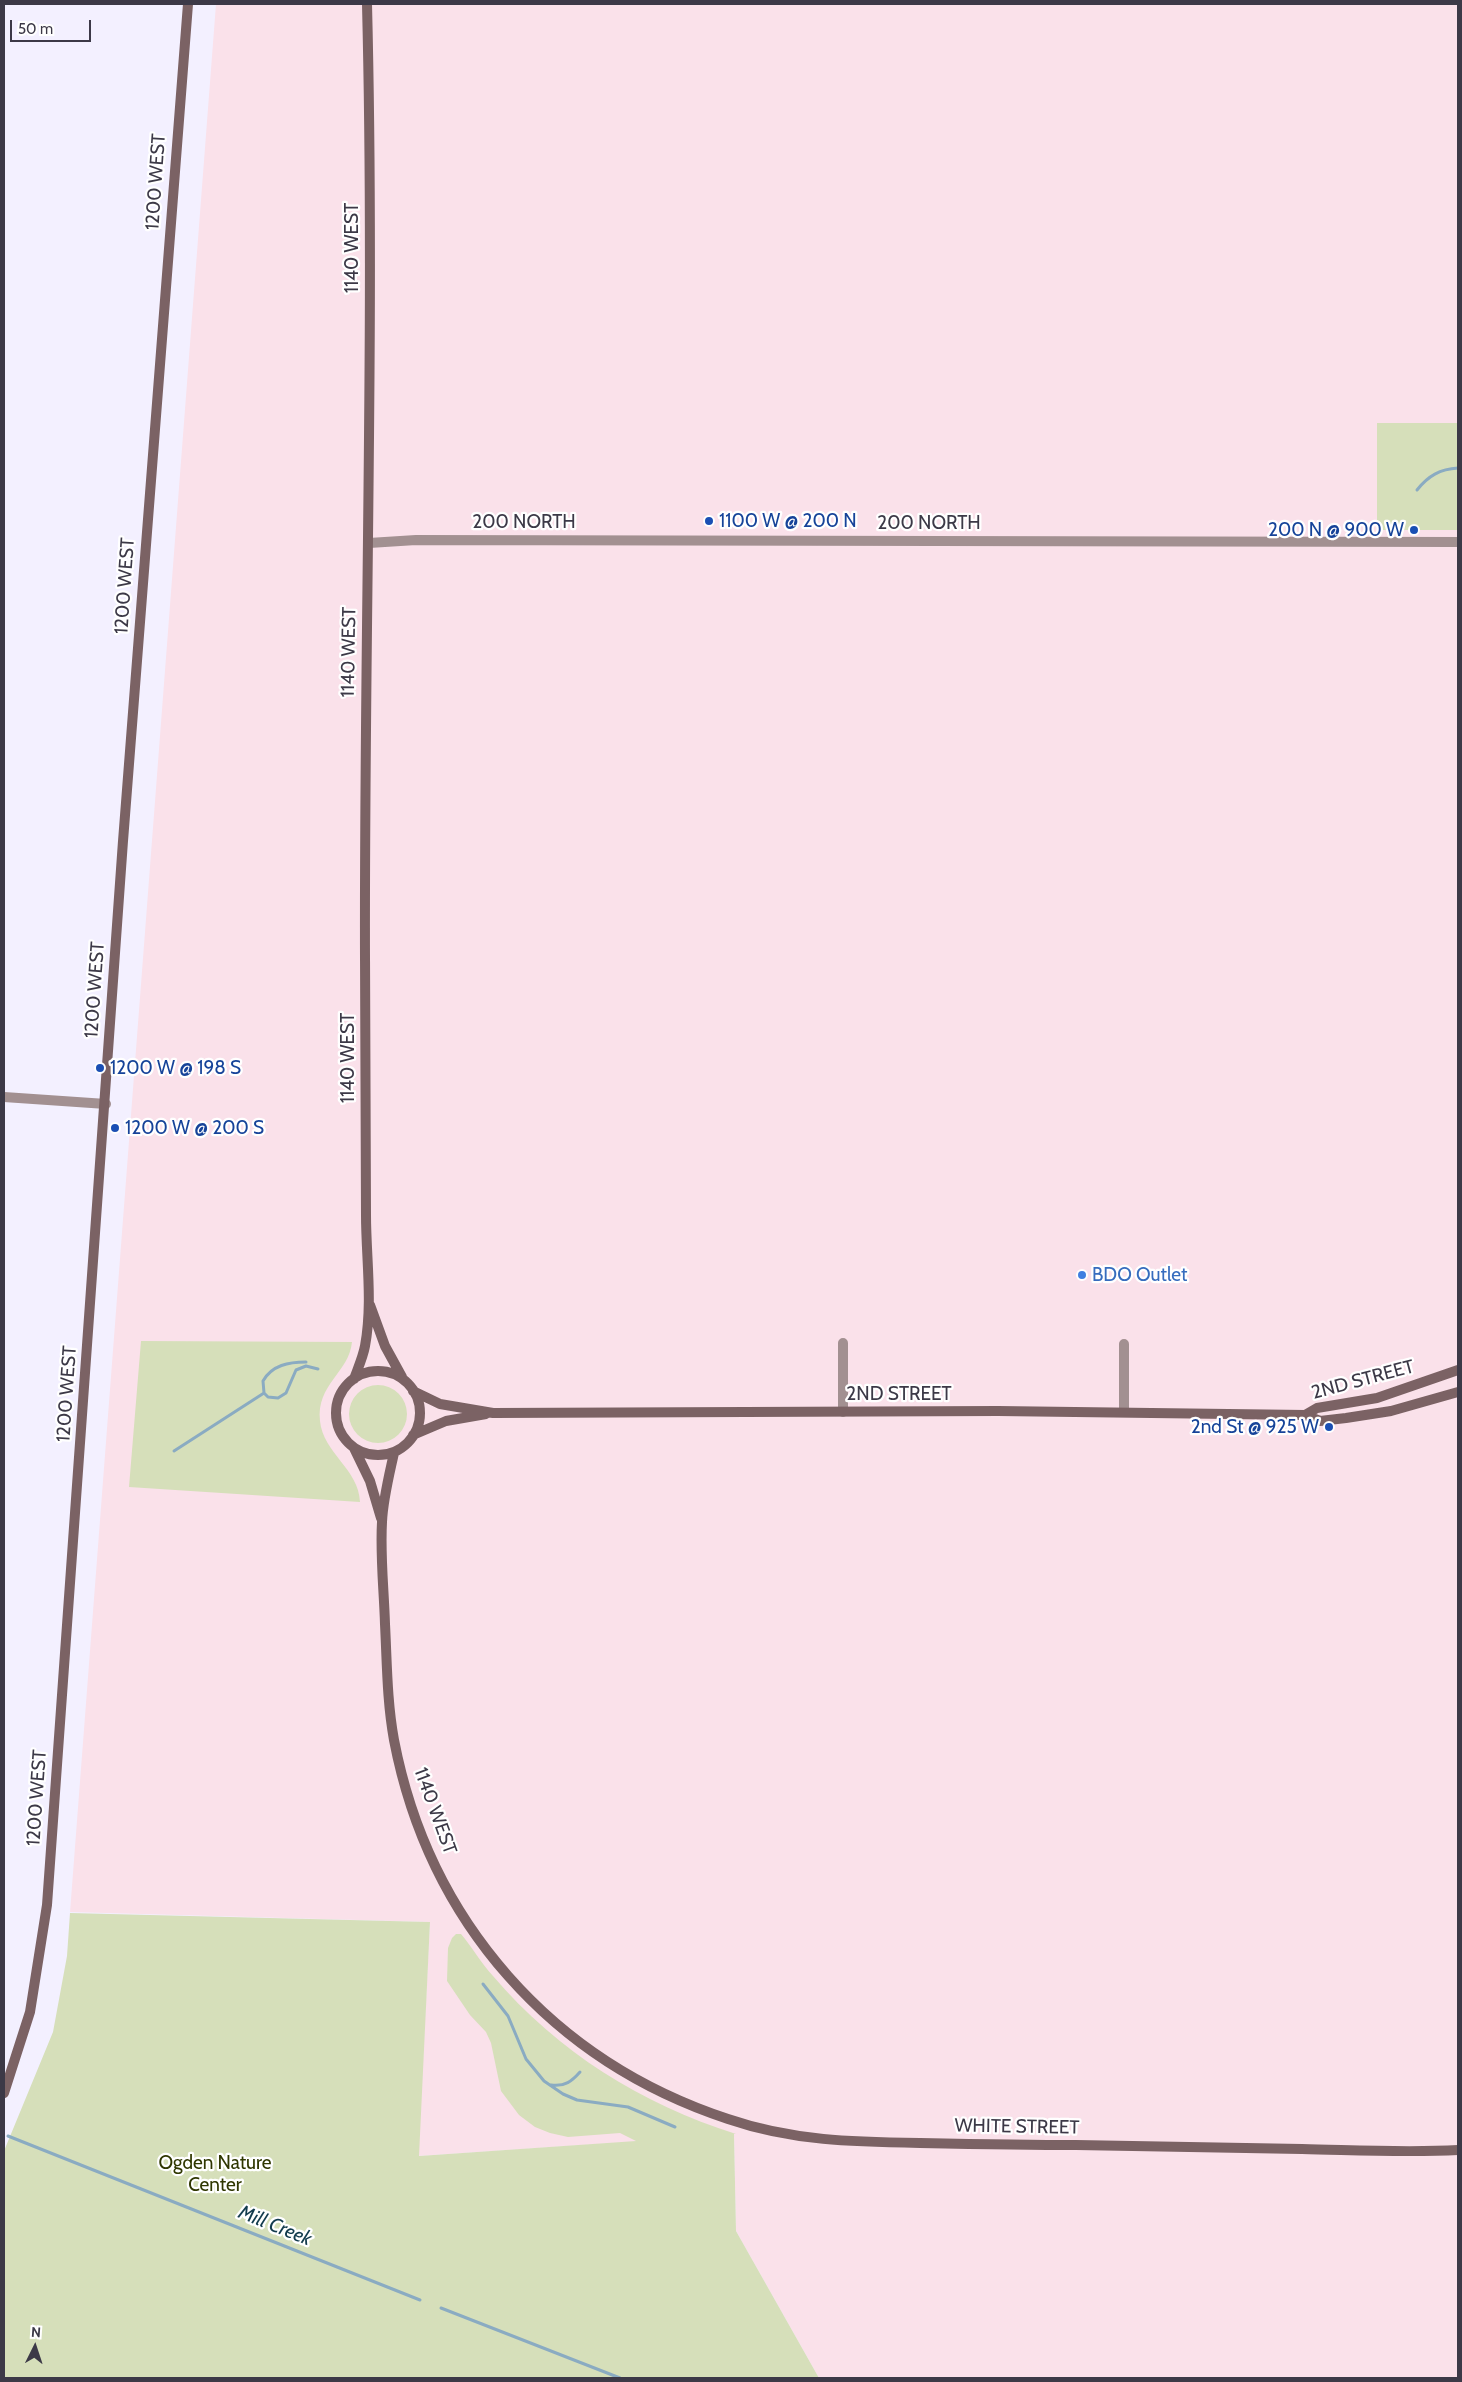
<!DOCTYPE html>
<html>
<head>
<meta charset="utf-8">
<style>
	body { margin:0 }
	#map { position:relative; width:1462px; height:2382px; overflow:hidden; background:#f3f0ff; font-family:Cabin,sans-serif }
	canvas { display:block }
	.frame { position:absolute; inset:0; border:5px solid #3c3947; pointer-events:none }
	.north { position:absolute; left:10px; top:2322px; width:50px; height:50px; -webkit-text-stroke:4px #fff; paint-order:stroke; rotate:4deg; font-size:14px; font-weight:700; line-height:20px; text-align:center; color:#3c3947 }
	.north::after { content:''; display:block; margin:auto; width:18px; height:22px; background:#3c3947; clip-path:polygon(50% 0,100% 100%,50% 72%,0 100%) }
	.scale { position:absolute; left:10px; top:20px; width:81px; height:22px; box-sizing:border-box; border:2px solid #3c3947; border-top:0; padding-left:6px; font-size:15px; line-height:18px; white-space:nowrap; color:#3c3947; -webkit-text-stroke:4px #fff; paint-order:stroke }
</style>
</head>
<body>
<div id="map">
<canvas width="1462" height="2382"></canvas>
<div class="frame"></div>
<div class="north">N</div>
<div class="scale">50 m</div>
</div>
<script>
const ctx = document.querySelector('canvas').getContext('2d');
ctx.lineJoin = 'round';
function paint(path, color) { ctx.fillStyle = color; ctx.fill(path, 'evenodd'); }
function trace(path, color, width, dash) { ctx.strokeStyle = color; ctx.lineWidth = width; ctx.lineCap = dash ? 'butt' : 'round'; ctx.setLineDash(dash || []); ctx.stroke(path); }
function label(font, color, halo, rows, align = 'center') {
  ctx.font = font + ' Cabin,sans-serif'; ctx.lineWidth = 4.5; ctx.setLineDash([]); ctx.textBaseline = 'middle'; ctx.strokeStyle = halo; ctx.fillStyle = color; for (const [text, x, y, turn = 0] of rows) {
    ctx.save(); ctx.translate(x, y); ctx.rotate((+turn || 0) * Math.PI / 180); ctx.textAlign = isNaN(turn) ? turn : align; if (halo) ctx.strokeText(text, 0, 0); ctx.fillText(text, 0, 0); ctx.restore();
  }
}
paint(new Path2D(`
	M216,4h1242v2374h-639l-83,-147 -2,-96 -316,21 12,-234 -360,-10z`), '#fae1ea');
paint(new Path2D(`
	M1377,423h81v107h-81z
	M141,1341l211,1c-3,31 -36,42 -32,79 3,32 39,48 40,81l-231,-15z
	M349 1414a29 29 0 1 1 58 0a29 29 0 1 1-58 0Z
	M70,1913l360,9 -11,234 217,-15 -16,-8 -52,4 -18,-4 -15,-6 -16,-12 -18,-24 -10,-48 -5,-11 -16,-17 -23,-34 1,-33 4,-10 4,-4h5c11,13 20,29 32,42 65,76 148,128 243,158h-2l2,97 83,147h-815v-227l49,-119 14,-76z`), '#d6dfba');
trace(new Path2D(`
	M1417,490c11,-14 23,-21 41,-22
	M306,1362c-17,0 -34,3 -43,19l1,12 4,4 10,1 8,-5 10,-23 10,-4 12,3
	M174,1451l90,-58
	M483,1984l25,32 18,43 18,22 19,13 14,6 51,7 47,20
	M551,2085c14,2 21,-4 29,-13
	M8,2136l412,164
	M441,2308l179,70`), '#8aabc2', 3);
trace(new Path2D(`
	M369,543l47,-3 1042,2
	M4,1097l102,7
	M843,1343v69
	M1124,1411v-67`), '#a29091', 10);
trace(new Path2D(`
	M370,1305l15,41 17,31
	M336 1413a42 42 0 1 1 84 0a42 42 0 1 1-84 0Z
	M354,1379c4,-11 9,-22 11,-33 8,-43 1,-88 1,-131 0,-86 0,-171 -1,-256 -1,-319 10,-637 2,-955
	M413,1391l27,13 53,9 505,-2 307,4 15,6 26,-3 45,-7 67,-19
	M1305,1415l12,-7 60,-10 81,-28
	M413,1435l33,-14 40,-7
	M354,1448l16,33 11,37
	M394,1453c-5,23 -11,46 -12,69 -2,34 2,68 3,102 2,39 2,78 9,116 35,182 158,321 334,379 64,22 126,23 192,24 52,1 104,2 156,2 76,2 151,3 226,4 52,1 104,4 156,1
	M4,2093l26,-81 17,-107 76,-1064 65,-837`), '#7b6264', 10);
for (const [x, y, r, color] of [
	[709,521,5,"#1a4fb4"],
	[1414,530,5,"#1a4fb4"],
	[100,1068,5,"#1a4fb4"],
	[115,1128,5,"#1a4fb4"],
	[1082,1275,5,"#3f7fe0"],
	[1329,1427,5,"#1a4fb4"]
]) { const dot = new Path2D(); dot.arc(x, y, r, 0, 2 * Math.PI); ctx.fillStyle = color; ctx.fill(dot); trace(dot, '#fff', 2); }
label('19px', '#3c3947', '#fff', [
	["1200 WEST",156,182,-86],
	["1140 WEST",352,248,-90],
	["200 NORTH",524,522],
	["200 NORTH",929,523],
	["1200 WEST",125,586,-86],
	["1140 WEST",349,652,-89],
	["1200 WEST",95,990,-86],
	["1140 WEST",348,1058,-90],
	["2ND STREET",1363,1380,-15],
	["1200 WEST",67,1394,-86],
	["2ND STREET",899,1394],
	["1200 WEST",37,1798,-86],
	["1140 WEST",435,1811,70],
	["WHITE STREET",1017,2127,1]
]);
label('19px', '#164399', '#fff', [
	["1100 W @ 200 N",719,521],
	["200 N @ 900 W",1404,530,"right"],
	["1200 W @ 198 S",110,1068],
	["1200 W @ 200 S",125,1128],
	["2nd St @ 925 W",1319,1427,"right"]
], 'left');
label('19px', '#366cbe', '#fff', [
	["BDO Outlet",1092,1275]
], 'left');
label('19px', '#2f3701', '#fff', [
	["Ogden Nature",215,2163],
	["Center",215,2185]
]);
label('italic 20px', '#123b4d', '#fff', [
	["Mill Creek",275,2226,22]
]);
</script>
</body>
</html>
